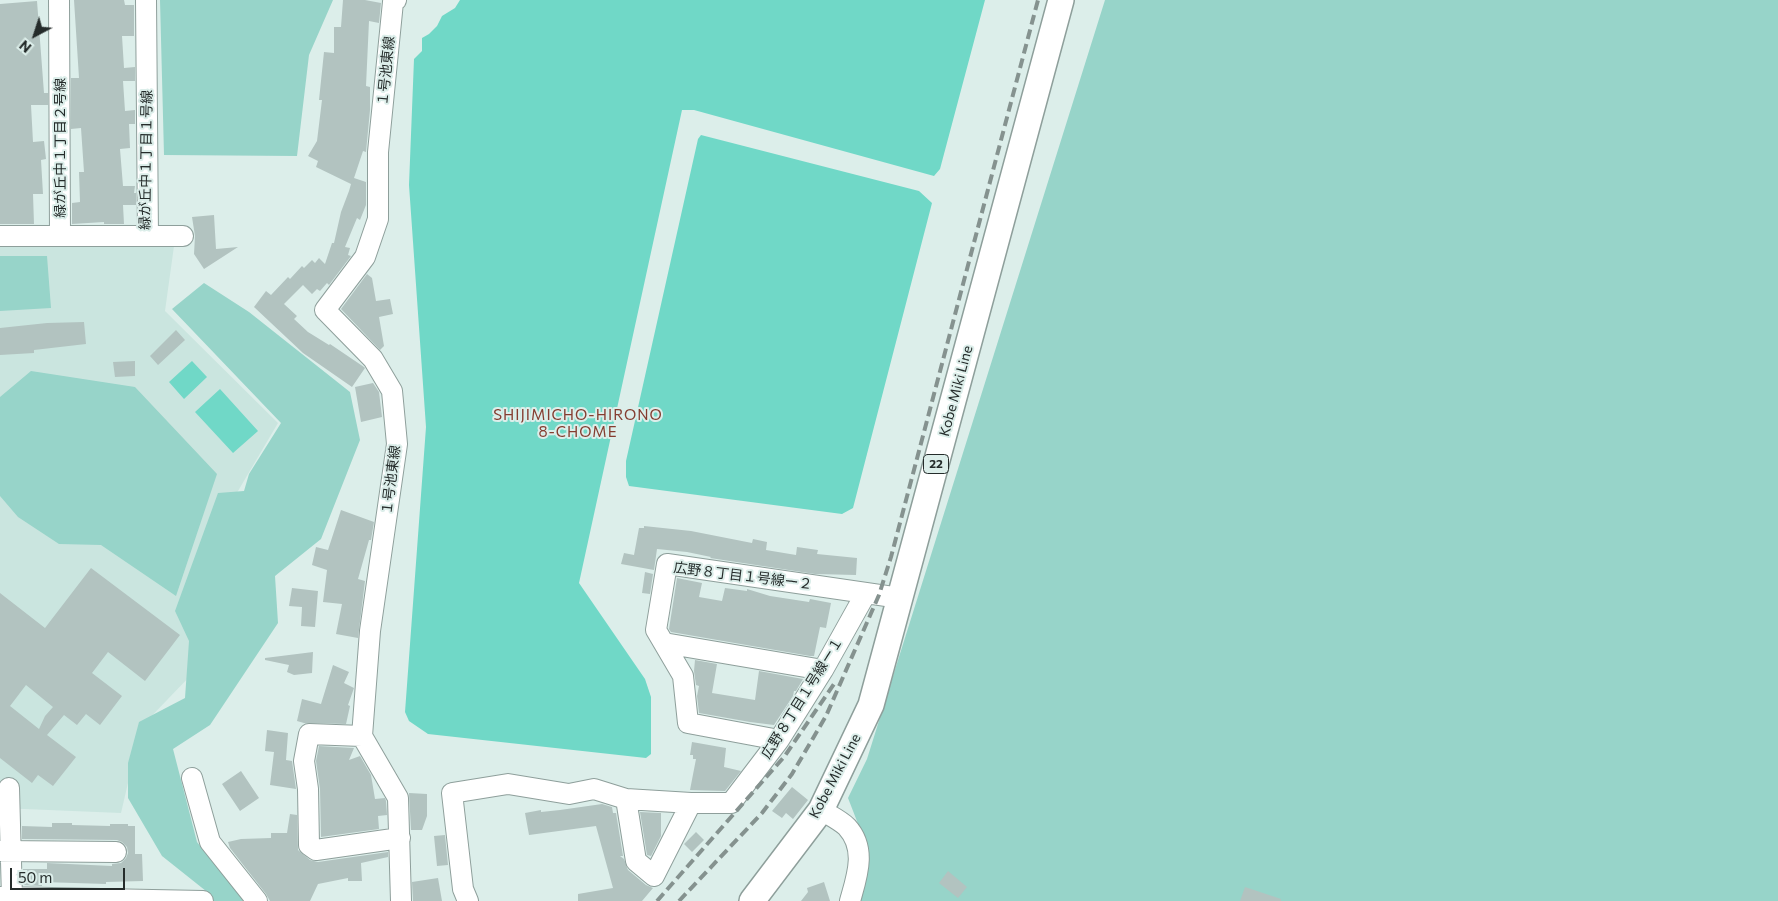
<!DOCTYPE html>
<html>
<head>
<meta charset="utf-8">
<style>
	body { margin:0 }
	#map { position:relative; width:1778px; height:901px; overflow:hidden; background:#dceeea; font-family:Commissioner,sans-serif }
	canvas { display:block }
	.north { position:absolute; left:10px; top:10px; width:50px; height:50px; -webkit-text-stroke:4px #dceeea; paint-order:stroke; rotate:220deg; font-size:14px; font-weight:700; line-height:20px; text-align:center; color:#252c2b }
	.north::after { content:''; display:block; margin:auto; width:18px; height:22px; background:#252c2b; clip-path:polygon(50% 0,100% 100%,50% 72%,0 100%) }
	.scale { position:absolute; left:10px; top:868px; width:115px; height:22px; box-sizing:border-box; border:2px solid #252c2b; border-top:0; padding-left:6px; font-size:15px; line-height:18px; white-space:nowrap; color:#252c2b; -webkit-text-stroke:4px #dceeea; paint-order:stroke }
</style>
</head>
<body>
<div id="map">
<canvas width="1778" height="901"></canvas>
<div class="north">N</div>
<div class="scale">50 m</div>
</div>
<script>
const ctx = document.querySelector('canvas').getContext('2d');
ctx.lineJoin = 'round';
function paint(path, color) { ctx.fillStyle = color; ctx.fill(path, 'evenodd'); }
function trace(path, color, width, dash) { ctx.strokeStyle = color; ctx.lineWidth = width; ctx.lineCap = dash ? 'butt' : 'round'; ctx.setLineDash(dash || []); ctx.stroke(path); }
function label(font, color, halo, rows, align = 'center') {
  ctx.font = font + ' Commissioner,"Noto Sans JP",sans-serif'; ctx.lineWidth = 4; ctx.setLineDash([]); ctx.textBaseline = 'middle'; ctx.strokeStyle = halo; ctx.fillStyle = color; for (const [text, x, y, turn = 0] of rows) {
    ctx.save(); ctx.translate(x, y); ctx.rotate((+turn || 0) * Math.PI / 180); ctx.textAlign = isNaN(turn) ? turn : align; if (halo) ctx.strokeText(text, 0, 0); ctx.fillText(text, 0, 0); ctx.restore();
  }
}
paint(new Path2D(`
	M174,246l-9,65 113,112 -50,85 -35,165 -52,54 -20,86 -121,-5v-561z`), '#cae5df');
paint(new Path2D(`
	M160,0h173l-24,55 -12,101 -133,-1z
	M1105,0h673v901h-921l10,-54 -19,-49 19,-39z
	M0,256h47l4,52 -51,3z
	M204,283l45,29 101,80 10,48 -39,99 -46,37 3,47 -68,102 -37,24 24,93 47,59h-33v-6l-49,-39 -34,-58v-35l11,-41 46,-24 4,-57 -14,-30 43,-118 26,-2 5,-17 32,-51 -109,-114z
	M31,371l104,16 82,87 -41,122 -75,-51 -42,-1 -41,-27 -18,-21v-99z`), '#97d4c9');
paint(new Path2D(`
	M460,0h525l-45,169 -6,7 -240,-66h-12l-103,473 66,96 6,18v57l-5,4 -218,-24 -19,-13 -4,-9 21,-285 -17,-242 5,-126 8,-8v-13l7,-4 8,-8 5,-10 13,-8z
	M701,135l218,56 13,12 -79,305 -11,6 -213,-28 -3,-9v-16l72,-322z
	M192,361l15,16 -23,22 -15,-17z
	M220,389l38,42 -25,22 -38,-41z`), '#70d8c7');
paint(new Path2D(`
	M74,0h50l1,5h9v31h-12l2,32 11,-1v14h-12l2,30 10,-1v14h-6l1,24 -10,1 3,37h12l-1,7h2v12h-13l1,19h-20v-2l-32,2v-21l8,-1 -1,-30h5l-3,-44 -10,1v-51h8z
	M343,0h22l16,3 -2,20 -10,-2 -3,65 4,1v23l-4,42 -3,-1 -9,27 12,4v23l-6,15 -3,-2 -12,29 5,1 -2,7 3,1 -22,29 -2,-2 -7,8 -3,-2 -5,5 -9,-9 -19,19 13,12 -3,3 14,13 21,13 1,-1 34,23 1,1 -13,19 -49,-34 -49,-46 12,-16 5,4 17,-18 2,2 12,-13 2,2 8,-8 3,3 4,-5 6,6 7,-21h2l7,-31 8,-21 2,-7 -35,-17 2,-6 -10,-5 9,-15 5,-41h-3l5,-48 10,1v-26h7z
	M37,1l7,92h4v12h-17l2,37 11,-1 2,18 -5,1 2,34h-10l1,30h-34v-220z
	M214,215l2,34 22,-2 -34,22 -10,-15 1,-18 -3,-19z
	M367,274l5,4 4,23 14,-2 3,15 -14,3 5,29 -4,4 -39,-41z
	M84,322l2,22 -52,6v3l-34,2v-27l47,-5z
	M176,330l9,10 -27,25 -8,-9z
	M135,361v15l-20,1 -2,-15z
	M373,383l6,9 3,25 -21,5 -6,-35z
	M341,510l33,12 -3,18h-2l-11,39 7,2 -7,57 -22,-4 6,-30 -19,-2 4,-32 -15,-5 4,-18 12,3z
	M644,526l47,5 61,12 1,-4 14,3 -1,8 30,5 1,-8 21,3 -1,4 40,4 -1,17 -41,-1 -105,-16 1,-1 -24,-5 -30,-3 -3,21 -33,-6 3,-11 10,2 5,-27h5z
	M91,568l89,67 -35,46 -37,-29 -16,21 30,23 -22,29 -14,-11 -9,11 -13,-10 -17,20 29,22 -23,29 -15,-11 -6,8 -32,-25v-165l45,35zM26,685l27,22 -8,9 -6,13 -29,-23z
	M645,572l8,2 -3,20 -8,-1z
	M677,578l25,5 -3,14 23,4 3,-13 22,3v-2l23,7 39,6 1,-3 21,4 -5,25 -6,-1 -6,29h-4l-139,-24 -2,-3z
	M292,588l26,3 -3,36 -14,-1 1,-19 -13,-1z
	M313,652l-1,21 -18,2 -7,-3 2,-7 -24,-5v-2z
	M695,660l22,4 -5,29 43,7 4,-29 44,8 -7,12h-2l-1,5 -19,29 -24,-3 -51,-9 -2,-17 2,-10 -3,-1 -2,-14z
	M333,665l16,7 -5,11 10,5 -6,17 2,1 -4,18 -42,-1 -7,-2 5,-22 19,5z
	M267,730l21,3 -2,27 6,1 4,28 -26,-4 4,-33 -9,-1z
	M692,742l34,6 -2,19 17,4 -16,20 -35,-1 6,-31h-3v-4h-3z
	M319,746l35,2 -5,12 11,-4 11,19 4,24 10,-1 1,3 1,14 -9,1 1,13 -58,8 -1,-48 -4,-28z
	M241,771l18,27 -19,13 -18,-27z
	M792,787l16,13 -15,19 -7,-6 -4,5 -10,-7z
	M409,793l18,1v22l-5,14h-11z
	M602,804l10,3 1,6h3l7,43h-3l4,3 4,11 18,15 7,3 -11,13h-64v-7l35,-6 -17,-62 -67,9 -4,-22 16,-3v2l19,-2z
	M640,812l21,1v23l-10,20 -4,-1z
	M290,814l7,1 1,35 12,10 8,2 70,-10v5l-27,6 1,18h-14v-3l-30,6 -8,17h-40l-4,-7 -36,-46 -2,-6 13,-3 30,-1v-5h16z
	M52,823h20v2l38,1v-2h18v2h7v28h7l1,27 -37,1v2l-64,-2v4l-18,-1 -1,-16h24v-6l65,3v-2l9,-1 5,-5 2,-5 -1,-6 -5,-5 -5,-2 -95,-1v-13l30,1z
	M696,832l8,8 -12,12 -8,-8z
	M445,835l3,30 -11,1 -3,-30z
	M948,871l19,16 -9,11 -19,-15z
	M438,878l4,23h-29l-1,-19z
	M824,882l6,19h-29l7,-9 -1,-4z
	M1245,887l36,12v2h-41z`), '#b2c3c0');
const minor = new Path2D(`
	M59,0l1,235
	M396,0l-3,2 -15,150v67l-13,38 -40,53 48,49 19,32 5,53 -27,187 -8,105 36,62 3,103
	M0,236h148l-2,-236
	M148,236h35
	M664,643l159,27
	M362,736l-53,-2 -5,27 4,28 1,56 7,5 84,-12
	M779,740l-91,-17 -5,-47 -27,-46 11,-66 199,29
	M192,778l18,64 47,59
	M9,788l3,110
	M626,799l10,62 18,15 37,-73
	M821,810c8,5 19,10 26,17 20,22 10,49 3,74
	M0,851l116,1
	M0,897l203,4
	M468,901l-5,-12 -11,-96 56,-9 61,10 25,-5 32,10 65,4h40l48,-63 44,-70 43,-77 34,5`);
const major = new Path2D(`
	M752,901l69,-91 50,-105 190,-705`);
trace(minor, '#8e9f9b', 22);
trace(major, '#8e9f9b', 28);
trace(minor, '#fff', 20);
trace(major, '#fff', 25);
trace(new Path2D(`
	M657,901l127,-144 50,-73
	M679,901l83,-88 30,-39 34,-58 53,-121 12,-38 147,-557`), '#85928f', 4, [10, 5]);
for (const [x, y, w] of [
	[936,464,25]
]) { const box = new Path2D(); box.roundRect(x - w / 2, y - 9.5, w, 19, 4); ctx.fillStyle = '#dceeea'; ctx.fill(box); trace(box, '#252c2b', 1); }
label('bold 12px', '#252c2b', null, [
	["22",936,464]
]);
label('14px', '#252c2b', '#dceeea', [
	["１号池東線",386,71,-84],
	["緑が丘中１丁目２号線",60,148,-90],
	["緑が丘中１丁目１号線",146,160,-89],
	["Kobe Miki Line",956,391,-75],
	["１号池東線",391,480,-83],
	["広野８丁目１号線ー２",743,576,7],
	["広野８丁目１号線ー１",802,698,-58],
	["Kobe Miki Line",835,776,-62]
]);
ctx.letterSpacing = '1px';
label('15px', '#843d30', '#dceeea', [
	["SHIJIMICHO-HIRONO",578,415],
	["8-CHOME",578,432]
]);
ctx.letterSpacing = '0px';
</script>
</body>
</html>
